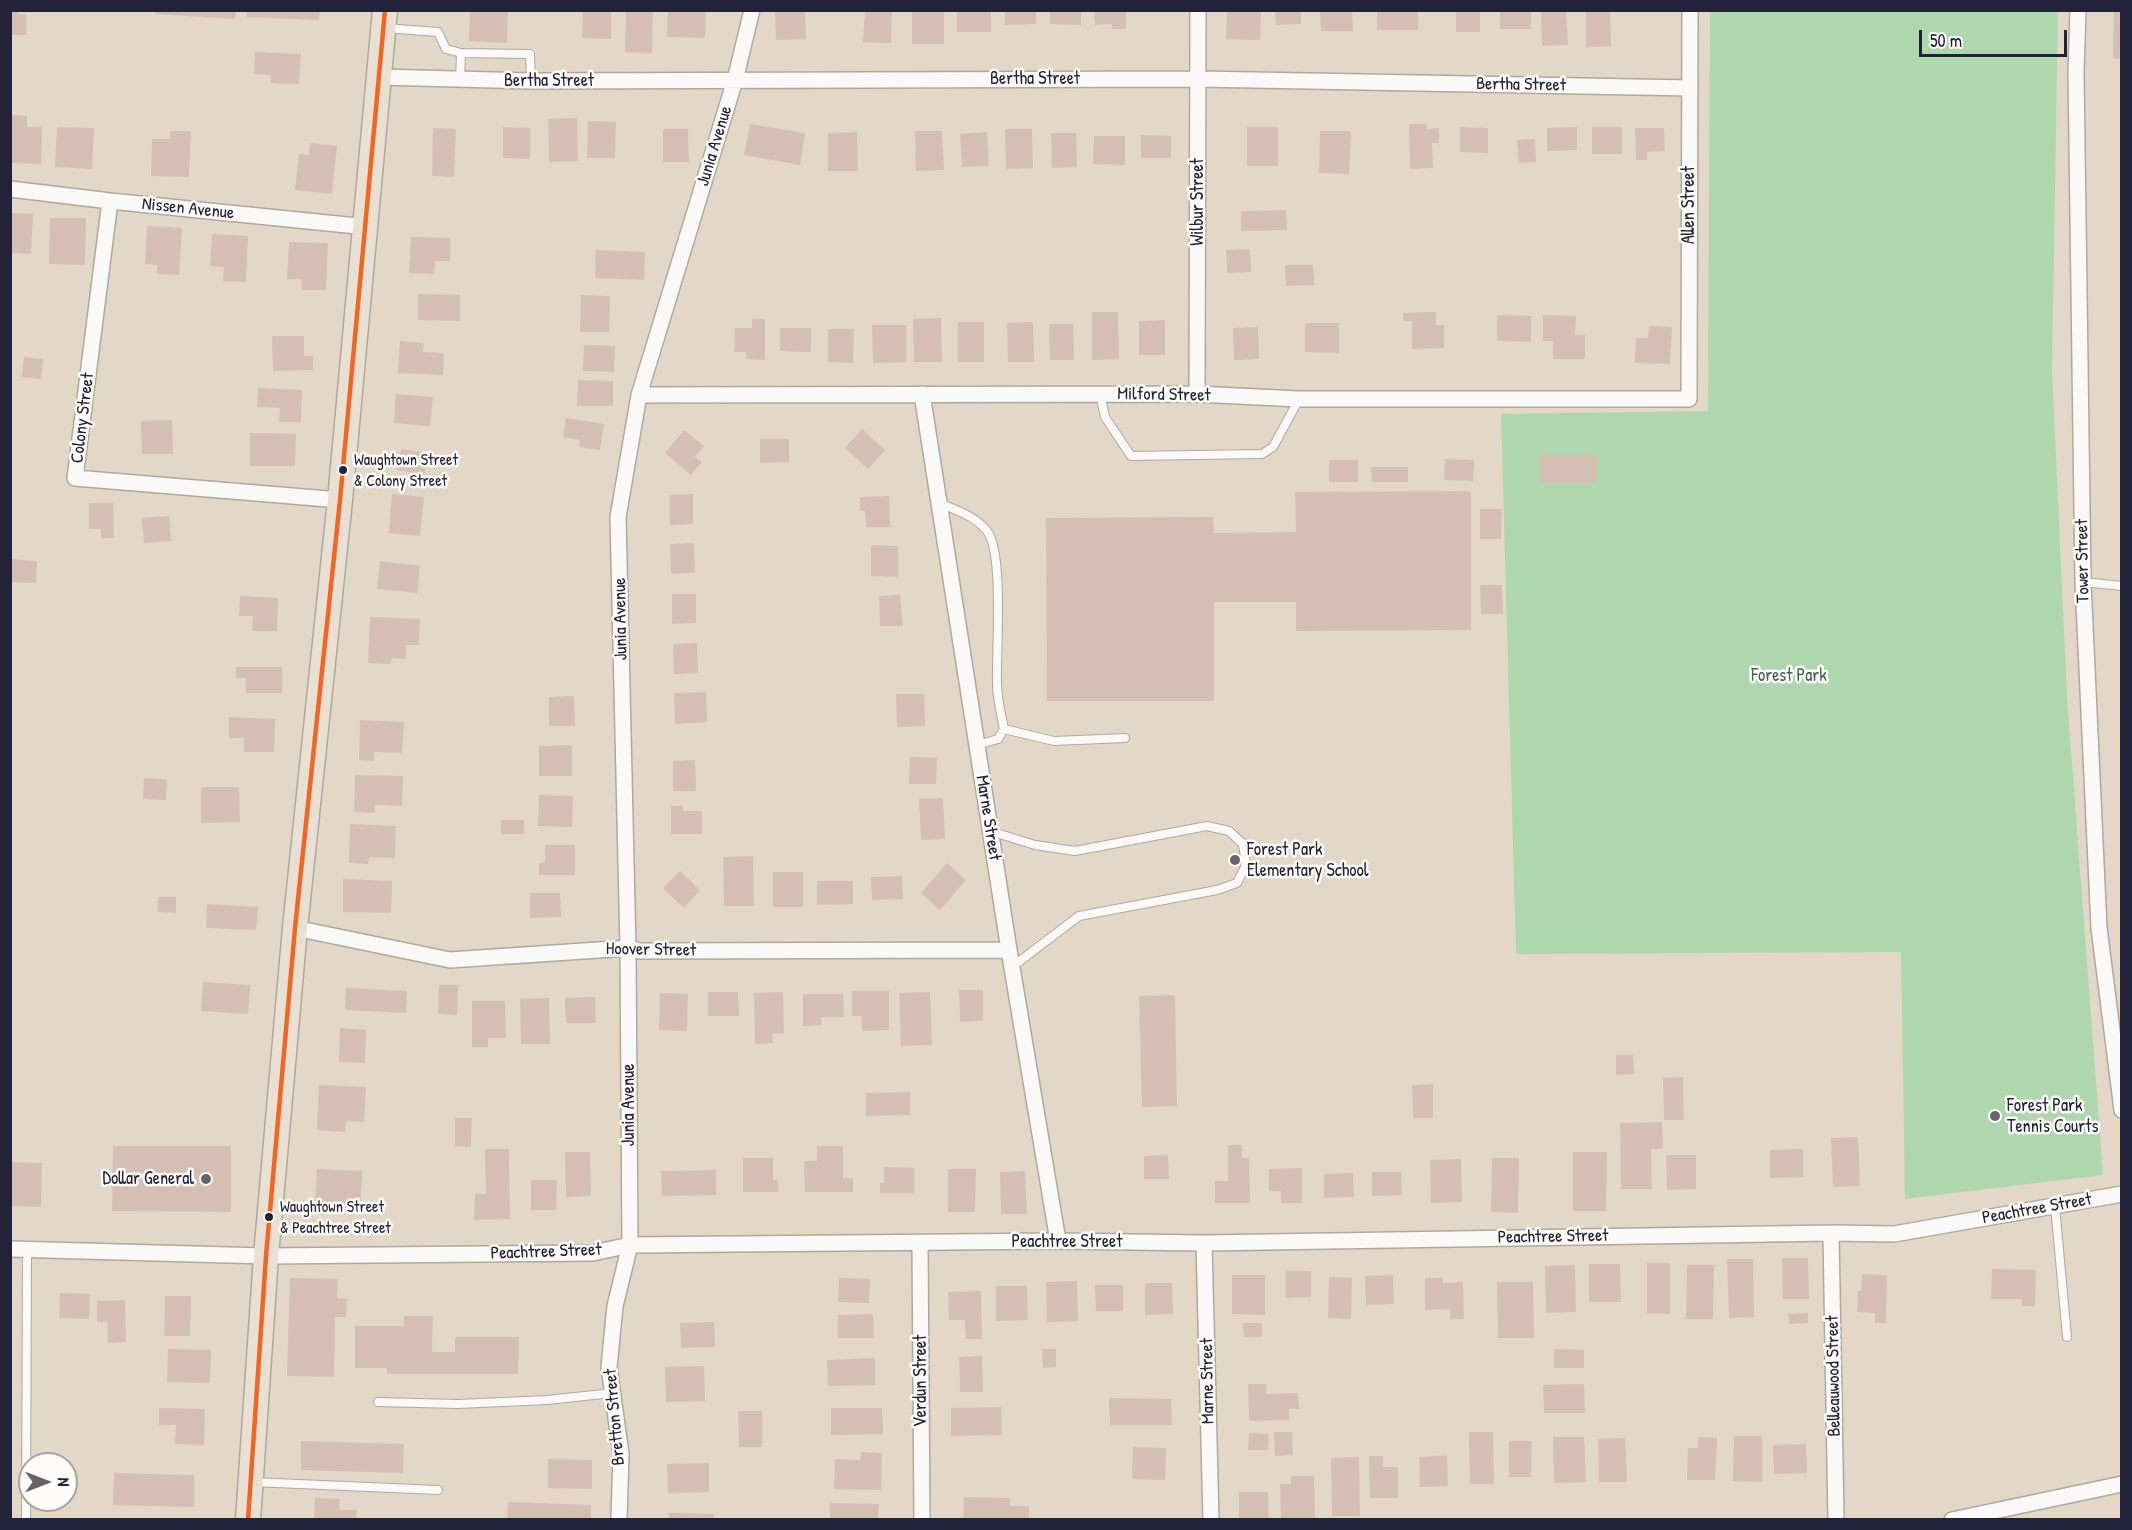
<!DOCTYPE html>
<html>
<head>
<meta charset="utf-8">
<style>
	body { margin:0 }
	#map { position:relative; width:2132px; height:1530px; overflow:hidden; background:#e3d8c7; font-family:"Patrick Hand",sans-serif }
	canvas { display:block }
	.frame { position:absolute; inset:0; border:12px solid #22223b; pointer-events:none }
	.north { position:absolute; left:18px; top:1452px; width:60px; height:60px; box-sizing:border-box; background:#fdfcf7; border:2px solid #a5a5ac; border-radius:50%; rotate:90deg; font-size:16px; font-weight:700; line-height:24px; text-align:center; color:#22223b }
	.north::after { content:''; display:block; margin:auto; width:21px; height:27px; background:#66626c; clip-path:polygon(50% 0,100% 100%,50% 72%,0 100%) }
	.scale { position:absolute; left:1919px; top:30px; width:148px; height:27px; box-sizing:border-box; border:3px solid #22223b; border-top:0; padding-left:8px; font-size:18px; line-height:21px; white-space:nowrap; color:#22223b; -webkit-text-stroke:4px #fdfcf7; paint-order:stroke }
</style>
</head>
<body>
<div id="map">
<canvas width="2132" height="1530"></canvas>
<div class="frame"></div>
<div class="north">N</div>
<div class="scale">50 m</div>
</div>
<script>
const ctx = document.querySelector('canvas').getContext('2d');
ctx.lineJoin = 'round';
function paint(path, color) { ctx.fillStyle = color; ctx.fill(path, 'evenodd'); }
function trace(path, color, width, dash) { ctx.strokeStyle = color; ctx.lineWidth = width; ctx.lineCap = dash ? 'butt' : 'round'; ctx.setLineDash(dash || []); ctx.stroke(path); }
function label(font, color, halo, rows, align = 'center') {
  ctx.font = font + ' "Patrick Hand",sans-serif'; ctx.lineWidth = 5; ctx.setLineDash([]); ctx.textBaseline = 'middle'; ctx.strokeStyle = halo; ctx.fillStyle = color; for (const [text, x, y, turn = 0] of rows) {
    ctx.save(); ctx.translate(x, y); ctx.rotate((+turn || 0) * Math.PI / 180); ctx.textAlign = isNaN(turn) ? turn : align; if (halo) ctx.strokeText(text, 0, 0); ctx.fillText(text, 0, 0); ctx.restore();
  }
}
paint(new Path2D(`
	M1710,11h348l-6,359 15,327 36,478 -198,24 -4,-247 -385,2 -15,-540 207,-3z`), '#aed7ae');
paint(new Path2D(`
	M10,10h8v4l8,1v20h-16z
	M155,10h81l-1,9 -80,-5z
	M247,10h73l-1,10 -72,-3z
	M470,10h38l-1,33 -38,-2z
	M583,10l28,1v28l-29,-1z
	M626,10h27l-1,43 -27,-1z
	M668,10l38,2 -1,26 -38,-1z
	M775,10h30l1,29 -30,1z
	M865,10h27l-1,33 -28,-1z
	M912,10h32v34h-32z
	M957,10h34v22h-34z
	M1005,10h31v14l-31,1z
	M1050,10h31v15l-31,-1z
	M1094,10h32v19h-14v-5l-17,1z
	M1227,10h34l-1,30 -34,-1z
	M1275,10h26v14l-25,1z
	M1320,10h32l1,21h-32z
	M1377,10h41v20h-41z
	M1456,10h24v22h-24z
	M1500,10h31v19h-31z
	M1541,10h25l2,35 -26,1z
	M1586,10h24l1,36 -25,1z
	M2114,10h8v49l-9,-1z
	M255,52l46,2 -2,30 -28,-1v-8l-17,-1z
	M10,115l17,1v11h15l-1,37 -31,-1z
	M577,118l1,43 -29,1 -1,-43z
	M588,121l28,1 -1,36h-28z
	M750,124l55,9 -5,32 -56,-10z
	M1409,124h17l1,5 12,-1v15h-7l1,25 -23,1z
	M57,127l37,1 -2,41 -37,-2z
	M503,127l27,1v31l-27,-1z
	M1247,127h31v39h-31z
	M1460,127l28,1v25l-28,-1z
	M1577,127v23l-30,1v-23z
	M1592,127h30v27h-30z
	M433,128l23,1 -2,48 -22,-1z
	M1635,128h29l1,23 -18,1v8h-11z
	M663,129h25l1,33h-26z
	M1005,129h27l1,39 -27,1z
	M170,131h21l-2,46 -38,-1 1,-37h18z
	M915,131h27l2,39 -28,1z
	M1320,131h31l-2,43 -30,-1z
	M857,132l1,39h-30v-38z
	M987,132l2,34 -27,1 -2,-33z
	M1051,133h25l1,34 -25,1z
	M1141,135l30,1v22h-30z
	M1094,136h31v29l-32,-1z
	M1535,139l1,23 -17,1 -2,-23z
	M310,143l27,3 -5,48 -37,-4 4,-36 10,1z
	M1286,210l1,20 -46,1v-20z
	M10,213l23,1 -2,40 -21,-1z
	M50,218h36l-1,47 -36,-1z
	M147,226l35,2 -3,47 -22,-1v-9l-12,-1z
	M212,234l36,2 -2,46 -23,-1 1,-14 -14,-1z
	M411,237l39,1v23h-15l-1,13 -25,-1z
	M289,242l39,1 -2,47h-24v-11h-15z
	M1250,249l1,23 -24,1 -1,-23z
	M596,250l49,2 -1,28 -49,-2z
	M1285,265h28l1,20 -28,1z
	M418,294l42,1v26l-42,-1z
	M581,295l29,1 -1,36h-29z
	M1092,312h26l1,47 -27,1z
	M1436,312v13h8v23l-32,1v-28h-9v-8z
	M1497,315l34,1v26l-34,-1z
	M1543,315l33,1 -1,19h10v24h-32v-18h-10z
	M941,318l1,44h-28l-1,-43z
	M752,319h13v41l-19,-1v-7h-12l1,-24h17z
	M1165,320v35h-26v-34z
	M958,322h26v40h-26z
	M1033,322l1,40h-26l-1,-39z
	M1305,323h34v30l-34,-1z
	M1049,324h24l1,36h-24z
	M872,325h34v37l-33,1z
	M1649,326l23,1 -2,37 -35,-1 1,-25h12z
	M1258,327l1,32 -25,1 -1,-32z
	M780,328h31v24l-31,-1z
	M828,329h26l-1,34 -25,-1z
	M272,336h32v20h9v14l-40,1z
	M400,341l24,2 -1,9 21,1 -1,22 -45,-2z
	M584,345l31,1 -1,26 -31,-1z
	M24,357l19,2 -2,20 -19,-2z
	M578,380l35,1v25h-36z
	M258,388l44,2 -1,32h-22l1,-14 -23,-1z
	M396,394l37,3 -3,29 -36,-3z
	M566,418l38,6 -4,26 -21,-3 1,-7 -17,-3z
	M172,420l1,34h-31l-1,-33z
	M862,429l23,21 -17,19 -23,-21z
	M684,430l20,16 -9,11 7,5 -11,13 -26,-22z
	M250,433l46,1 -1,32h-45z
	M760,439h29v23l-29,1z
	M401,449l27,4 -4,22 -27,-5z
	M1540,455h57v28h-57z
	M1445,459l29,1 -1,21 -29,-1z
	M1329,460h29v22h-29z
	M1371,467h37v15h-36z
	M1471,491v139l-175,1v-29h-82v99h-167l-1,-183 167,-1 1,16 82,-1 -1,-40z
	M392,494l32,3 -4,39 -31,-3z
	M693,494v30l-23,1v-30z
	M889,496l1,31h-24l-1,-16h-5v-14z
	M89,503h24l1,35h-13v-9h-12z
	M1480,509h22l-1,30h-21z
	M169,516l2,25 -27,2 -2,-25z
	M694,543l1,30 -24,1 -1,-30z
	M871,545l27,1v31l-27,-1z
	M10,559l27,2 -1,22 -26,-1z
	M380,561l40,5 -3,27 -40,-4z
	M1480,585h22l1,29h-22z
	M672,594h24v29l-24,1z
	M900,595l3,31h-23l-1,-30z
	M240,596l38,2 -1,33h-25l1,-15h-14z
	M370,617l50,2 -1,26h-13v14l-14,-1 -1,6 -23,-1z
	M697,643l1,30 -24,1 -1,-30z
	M236,667h46v26h-36v-15h-10z
	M706,692l1,30 -32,2 -1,-31z
	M896,694h28l1,32 -28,1z
	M574,696l1,30h-26v-29z
	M229,717l46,2 -1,33h-30v-14h-15z
	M360,720l44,2 -2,31 -28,-1v9l-15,-1z
	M572,745v31h-33v-30z
	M910,757l27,1 -1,26h-27z
	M695,760l1,31h-23v-30z
	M355,775l48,1 -1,30 -27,-1v8l-21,-1z
	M144,778l23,1 -1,21 -23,-1z
	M201,787h38l1,35 -39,1z
	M539,795l34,1 -1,31 -34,-1z
	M943,798l2,41 -24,1 -2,-41z
	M671,806h12v5h19v23h-31z
	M501,820h23v14h-23z
	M350,824l46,2 -1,32 -26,-1 -1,7 -19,-1z
	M545,845h30v30h-36v-12l6,-1z
	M753,856l1,50h-30l-1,-49z
	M947,863l19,17 -26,30 -19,-17z
	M680,871l20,19 -16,18 -21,-20z
	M773,872h30v35h-30z
	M902,876l1,23 -31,1 -1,-23z
	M343,879l49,2 -1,32 -48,-1z
	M817,881h36v23l-36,1z
	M530,893h30l1,24 -31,1z
	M158,897h18v16l-18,-1z
	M207,904l51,3 -2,23 -50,-2z
	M203,982l47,3 -2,29 -47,-3z
	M439,985h19l-1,30 -19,-1z
	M346,988l61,3 -1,22 -61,-3z
	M959,990h24v31l-23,1z
	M852,991h37v39l-27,1v-15h-10z
	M708,992h30l1,24h-31z
	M783,992l1,41 -12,1 1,9 -18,1 -1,-51z
	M930,992l2,53 -31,1 -2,-53z
	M660,993l28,1 -1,37 -28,-1z
	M803,994h40l1,23h-23l1,8 -19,1z
	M1175,995l2,111 -35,1 -3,-111z
	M595,997l1,26h-30l-1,-25z
	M549,998l1,46h-29l-1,-45z
	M472,1001h33l1,37h-18v9h-16z
	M340,1028l26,2 -1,33 -26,-1z
	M1616,1055h17l1,19 -18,1z
	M1683,1077l1,43h-20l-1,-42z
	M1433,1084v34h-20l-1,-33z
	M319,1085l47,2 -2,35 -18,-1 -1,11 -28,-2z
	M910,1092v23l-44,1v-23z
	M455,1118h17l-1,29 -16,-1z
	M1662,1122l1,27h-12l1,40h-31l-1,-66z
	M1858,1137l2,49 -27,1 -2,-49z
	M1228,1145h14v13h7l1,45h-35v-22h13z
	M113,1146h118v66l-119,-1z
	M817,1146h26v32h10v14h-48l-1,-31h13z
	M485,1149h24l1,70 -36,1 1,-26h11z
	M1803,1149v28l-33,1v-28z
	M565,1152h25l1,44 -25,1z
	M1573,1152h34l-1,59h-33z
	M1168,1155l1,24h-25v-23z
	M1666,1155h30v34l-29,1z
	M743,1158h30v22h5v12h-35z
	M1492,1158h27l-1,55 -27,-1z
	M1461,1159l1,43 -31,1 -1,-43z
	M11,1162l31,1 -1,44 -30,-1z
	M884,1167l30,1v25h-34v-10h4z
	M1302,1168v35h-21v-12h-12v-22z
	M317,1169l45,2 -2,40 -45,-2z
	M948,1169h28l-1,43h-27z
	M716,1170v25l-54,1 -1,-25z
	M1025,1171l2,43h-26l-1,-42z
	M1372,1172h29l1,23 -30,1z
	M1353,1173l1,24 -30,1v-24z
	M531,1180h26l-1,30h-25z
	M1782,1258h26l1,41h-26z
	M1727,1259h26l1,58 -25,1z
	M1647,1263h23v51l-23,-1z
	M1589,1264h31l1,38h-32z
	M1575,1265l1,47 -30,1 -1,-47z
	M1687,1265h27l-1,54h-27z
	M1992,1269l44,1 -1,36h-13v-7h-31z
	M1286,1271h25v26l-25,1z
	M1862,1274l25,1 -1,48h-11v-10l-18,-1 1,-21h3z
	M1232,1275h33v40l-33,-1z
	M1393,1275l1,29 -28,1 -1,-29z
	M1329,1277l23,1 -1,41 -23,-1z
	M290,1278l48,1 -1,19 10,1 -1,18h-11l-1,60 -47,-1z
	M839,1278l31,1 -1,24 -31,-1z
	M1425,1278h18v5l20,-1 1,37h-14v-10l-25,1z
	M1077,1281l1,40 -31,1 -1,-40z
	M1497,1282h36l1,56h-36z
	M1145,1283h27l1,31 -28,1z
	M1095,1285h28v26h-27z
	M996,1286h31l1,34 -32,1z
	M981,1291l1,48h-16l-1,-19h-16l-1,-28z
	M60,1293l30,1 -1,25 -30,-1z
	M165,1296h26l-1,40h-26z
	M125,1300l1,42 -18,1 -1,-21h-10v-21z
	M1808,1313v10l-19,1 -1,-10z
	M873,1314l1,24h-36v-23z
	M404,1316h29l-1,36h23v-15h64l-1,37h-131v-6h-32v-42h49z
	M714,1322l1,25 -34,1 -1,-25z
	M1243,1323h19v14h-18z
	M168,1349l43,1 -1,33 -43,-1z
	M1042,1349h14v18l-13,1z
	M1554,1349l30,1v18h-30z
	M982,1356l1,36h-23l-1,-35z
	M875,1358v27l-47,1 -1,-26z
	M704,1366l1,35 -39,1 -1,-35z
	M1248,1384h18v10l32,-1 1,16h-10v11l-40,1z
	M1584,1384l1,29h-41l-1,-28z
	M1109,1398l62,1 1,26h-62z
	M1001,1407l1,28 -51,1v-28z
	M159,1408l46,1 -1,36 -29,-1 1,-19h-17z
	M831,1408h51l1,26 -52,1z
	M738,1411h24v36h-23z
	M1274,1432h18l1,23 -18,1z
	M1469,1432h24l1,52h-24z
	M1249,1433l20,1 -1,16h-20z
	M1734,1436h28v46l-29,-1z
	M1553,1437h31l2,45 -32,1z
	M1698,1437l19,1 -2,42h-28l1,-32h10z
	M1625,1438l2,44h-28l-1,-43z
	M301,1441l103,3 -1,29 -102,-3z
	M1509,1441h23l-1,36h-22z
	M1806,1444l1,29 -33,1 -1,-29z
	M1133,1447l33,1 -1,32 -33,-1z
	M861,1452l21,1 -1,37 -47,-1 1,-30 25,1z
	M1447,1455l1,31 -28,1 -1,-30z
	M1369,1456h14v11h15v31h-28z
	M1359,1457l1,59h-28l-1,-58z
	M548,1459l44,1v29l-44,-1z
	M709,1463v29l-41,1 -1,-29z
	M114,1473l80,2v32l-81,-2z
	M1291,1476h23l1,44h-34l-1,-36h11z
	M1239,1492h29l1,28h-30z
	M964,1497l46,1v8h19v14h-66z
	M315,1498l25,1 -1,11h18l-1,10h-42z
	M508,1502l83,3v15h-84z
	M830,1503l49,1 -1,16h-48z
	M669,1513l45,1v6h-45z`), '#d5bfb4');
const service = new Path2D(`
	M385,28l53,4 8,17 15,4 69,1 1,27
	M460,81l1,-28
	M1100,394l5,23 26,39 131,-2 11,-7 26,-48
	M939,503c17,7 36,13 48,28 17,21 9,121 10,152 0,15 4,31 7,46l-6,10 -21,6
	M2083,582l39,4
	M1004,729l50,12 71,-3
	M990,831l45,14 40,6 132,-25 22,5 14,13 3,21 -9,18 -20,7 -138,26 -67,51
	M2055,1206l12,131
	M378,1402l80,2 89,-4 66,-7
	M252,1482l186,8
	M26,1520l1,-270`);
const minor = new Path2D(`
	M2078,10l-2,62 7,510 16,346 23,182
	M380,77l151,4 668,-2 491,9
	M10,189l100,12 257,26
	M110,201l-35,277 265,22
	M922,394l87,556 49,291
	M1197,394l1,-384
	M639,395l558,-1 102,5h390l1,-389
	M295,928l155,32 178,-12 11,3 370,-1
	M1831,1233l5,287
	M920,1243l2,277
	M1204,1243l7,277
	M10,1249l256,7 327,-3 37,-8 428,-4 146,2 627,-10 63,1 228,-40
	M619,1520l2,-66 -12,-87 6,-61 15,-61 -2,-297 -10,-431 21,-122 96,-315 17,-70
	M1952,1520l170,-36`);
const primary = new Path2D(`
	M248,1520l18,-264 29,-328 45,-428 45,-490`);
trace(service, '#afa89f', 10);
trace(minor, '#afa89f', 18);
trace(primary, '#afa89f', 27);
trace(service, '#fbf9f7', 8);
trace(minor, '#fbf9f7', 15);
trace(primary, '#e9e0d4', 24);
trace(new Path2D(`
	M248,1520l18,-264 29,-328 45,-428 45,-490`), '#f26522', 4.5);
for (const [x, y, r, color] of [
	[343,470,5,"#22223b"],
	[1235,860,6,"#66626c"],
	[1995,1116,6,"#66626c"],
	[206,1179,6,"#66626c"],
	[269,1217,5,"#22223b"]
]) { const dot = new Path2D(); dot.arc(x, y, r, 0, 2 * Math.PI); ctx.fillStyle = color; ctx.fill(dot); trace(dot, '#fdfcf7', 2); }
label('16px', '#22223b', '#fdfcf7', [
	["Waughtown Street",354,461],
	["& Colony Street",354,482],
	["Waughtown Street",280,1208],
	["& Peachtree Street",280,1229]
], 'left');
label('18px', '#22223b', '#fdfcf7', [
	["Bertha Street",1035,79],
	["Bertha Street",549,81],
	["Bertha Street",1521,85,1],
	["Junia Avenue",715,146,-73],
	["Wilbur Street",1198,202,-90],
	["Allen Street",1689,205,-90],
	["Nissen Avenue",188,209,6],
	["Milford Street",1164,395,1],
	["Colony Street",83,418,-83],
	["Tower Street",2083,561,-91],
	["Junia Avenue",621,619,-91],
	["Marne Street",988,818,81],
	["Hoover Street",651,950,1],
	["Junia Avenue",629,1105,-90],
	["Peachtree Street",2037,1209,-10],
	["Peachtree Street",1553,1237,-1],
	["Peachtree Street",1067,1242],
	["Peachtree Street",546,1252,-2],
	["Belleauwood Street",1834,1376,-91],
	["Verdun Street",921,1381,-90],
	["Marne Street",1208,1381,-91],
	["Bretton Street",615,1417,-95]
]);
label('18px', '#44615c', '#fdfcf7', [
	["Forest Park",1789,676]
]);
label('18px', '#22223b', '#fdfcf7', [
	["Forest Park",1247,850],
	["Elementary School",1247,871],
	["Forest Park",2007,1106],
	["Tennis Courts",2007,1127],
	["Dollar General",194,1179,"right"]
], 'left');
</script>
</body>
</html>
